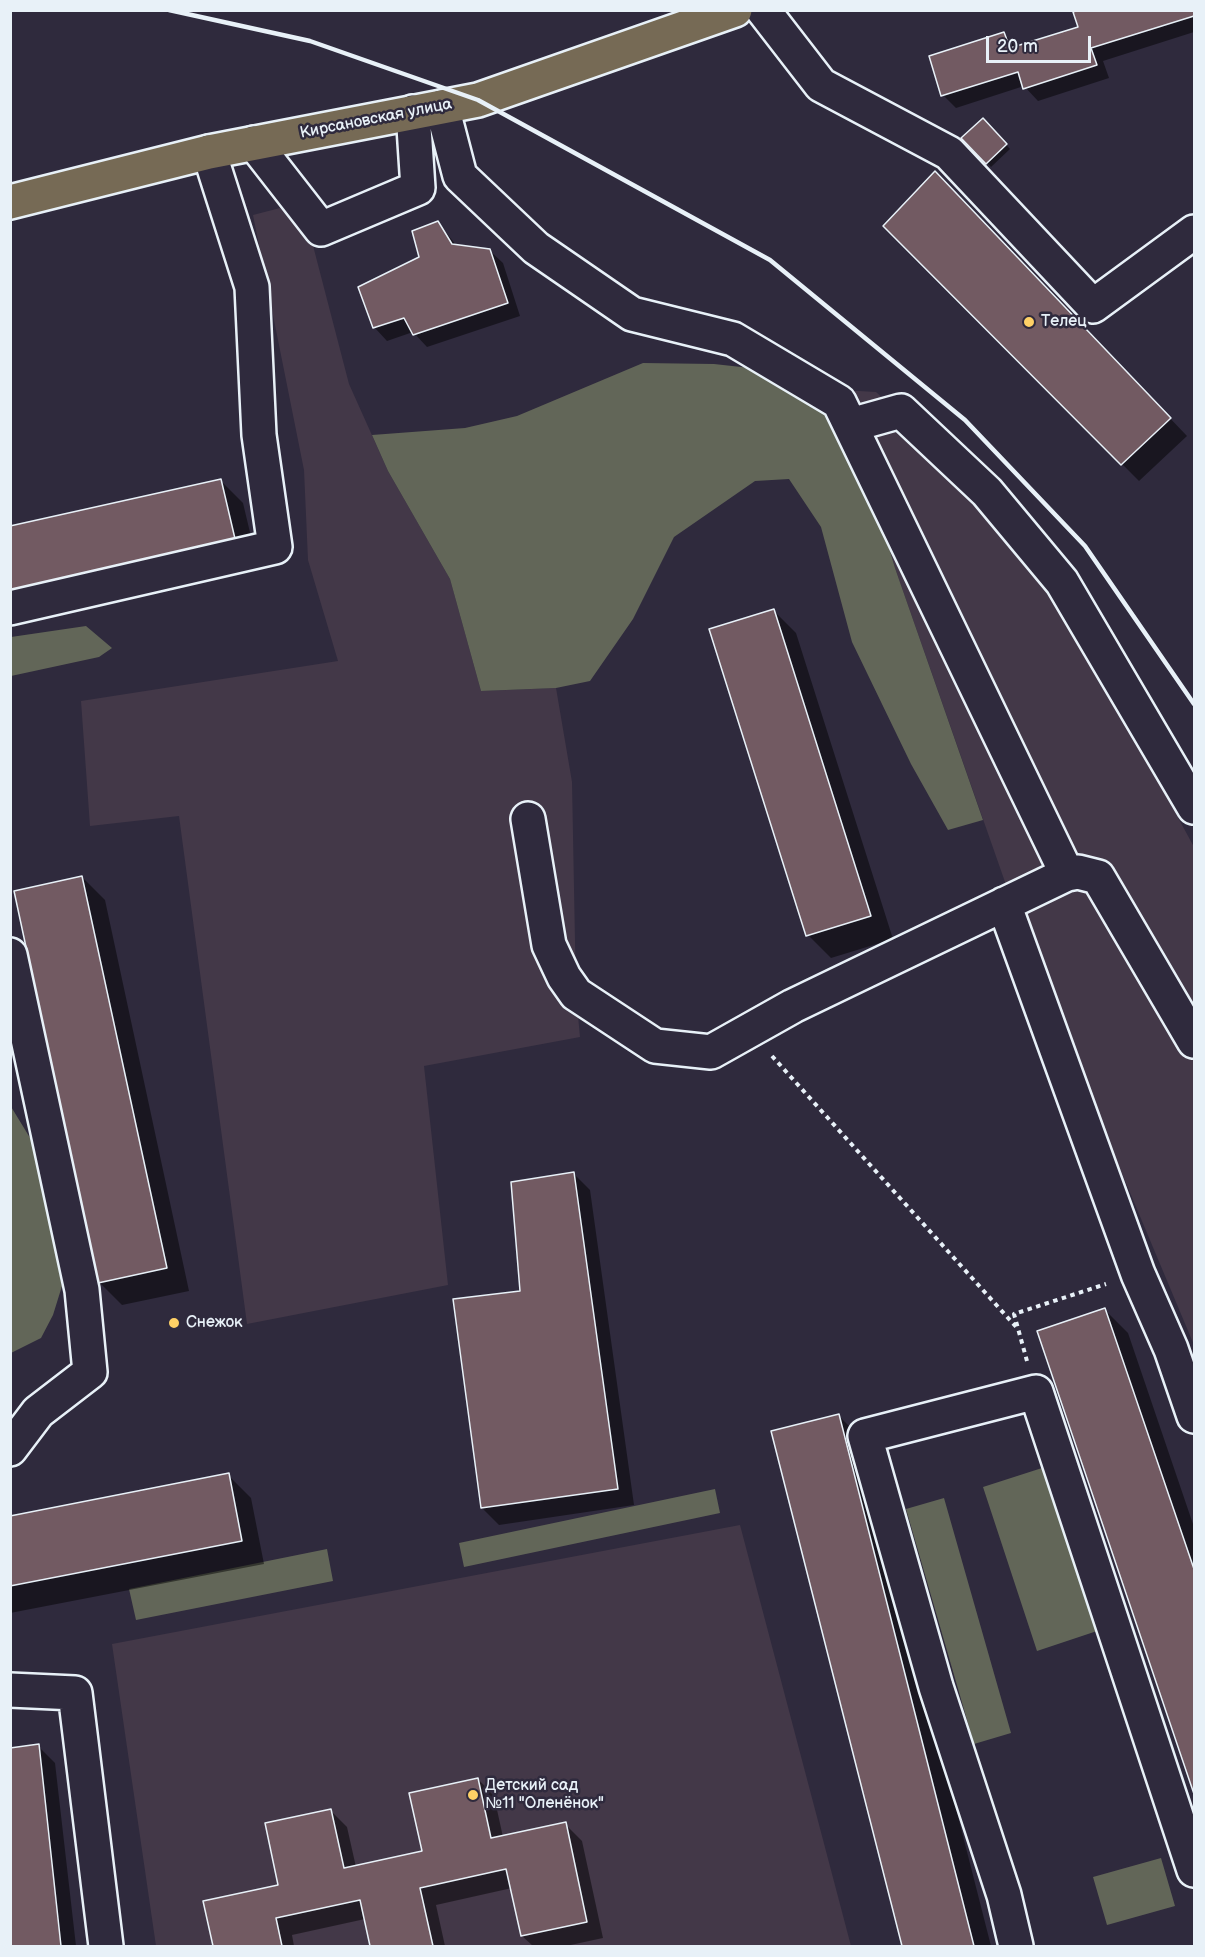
<!DOCTYPE html>
<html>
<head>
<meta charset="utf-8">
<style>
	body { margin:0 }
	#map { position:relative; width:1205px; height:1957px; overflow:hidden; background:#2f2a3d; font-family:"Balsamiq Sans",sans-serif }
	canvas { display:block }
	.frame { position:absolute; inset:0; border:12px solid #e8f1f8; pointer-events:none }
	.scale { position:absolute; left:986px; top:36px; width:105px; height:27px; box-sizing:border-box; border:3px solid #e8f1f8; border-top:0; padding-left:8px; font-size:18px; line-height:21px; white-space:nowrap; color:#e8f1f8; -webkit-text-stroke:4px #2f2a3d; paint-order:stroke }
</style>
</head>
<body>
<div id="map">
<canvas width="1205" height="1957"></canvas>
<div class="frame"></div>
<div class="scale">20 m</div>
</div>
<script>
const ctx = document.querySelector('canvas').getContext('2d');
ctx.lineJoin = 'round';
function paint(path, color) { ctx.fillStyle = color; ctx.fill(path, 'evenodd'); }
function trace(path, color, width, dash) { ctx.strokeStyle = color; ctx.lineWidth = width; ctx.lineCap = dash ? 'butt' : 'round'; ctx.setLineDash(dash || []); ctx.stroke(path); }
function label(font, color, halo, rows, align = 'center') {
  ctx.font = font + ' "Balsamiq Sans",sans-serif'; ctx.lineWidth = 5; ctx.setLineDash([]); ctx.textBaseline = 'middle'; ctx.strokeStyle = halo; ctx.fillStyle = color; for (const [text, x, y, turn = 0] of rows) {
    ctx.save(); ctx.translate(x, y); ctx.rotate((+turn || 0) * Math.PI / 180); ctx.textAlign = isNaN(turn) ? turn : align; if (halo) ctx.strokeText(text, 0, 0); ctx.fillText(text, 0, 0); ctx.restore();
  }
}
paint(new Path2D(`
	M280,208l30,26 39,150 39,87 62,108 31,112 75,-3 16,94 4,212 4,43 -156,29 24,219 -201,39 -68,-508 -89,10 -9,-125 257,-40 -30,-101 -4,-90 -51,-255z
	M842,390l34,2 104,93 62,82 152,280v498l-162,-386 -137,-391z
	M740,1525l111,421h-695l-44,-302z`), '#433848');
paint(new Path2D(`
	M643,363l71,1 91,10 37,16 53,178 88,252 -35,10 -37,-66 -59,-122 -31,-115 -32,-48 -34,2 -81,56 -41,82 -43,62 -34,7 -75,3 -31,-112 -62,-108 -16,-36 93,-7 52,-12z
	M86,626l26,22 -13,9 -88,19v-39z
	M10,1105l25,41 27,140 -9,29 -12,23 -30,15z
	M1042,1468l55,163 -60,20 -54,-164z
	M715,1489l5,24 -256,54 -5,-24z
	M944,1498l67,235 -37,11 -68,-235z
	M327,1549l6,32 -197,39 -7,-31z
	M1161,1858l14,48 -68,19 -14,-48z`), '#626658');
paint(new Path2D(`
	M1083,10h111v22l-91,29 6,17 -71,23 -14,-15 -68,22 -13,-13 -12,-38 73,-23 13,13 63,-19z
	M983,120l27,29 -19,18 -28,-29z
	M952,190l235,246 -48,45 -254,-255z
	M438,223l19,23 32,4 14,13 17,53 -93,31 -14,-15 -26,9 -12,-13 -15,-40 61,-30z
	M220,480l23,23 15,63 -248,56z
	M773,610l23,23 97,306 -62,19 -23,-23z
	M82,877l23,23 84,391 -67,14 -23,-23z
	M574,1174l16,16 44,315 -135,20 -17,-17 40,-216z
	M1105,1310l23,23 66,194v262l-156,-457z
	M839,1416l23,23 129,507h-87l-131,-514z
	M228,1475l23,23 13,66 -254,49v-96z
	M38,1746l17,17 21,183h-66v-197z
	M478,1779l16,17 9,41 62,-13 17,17 21,97 -37,8h-33l-11,-10 -10,-48 -76,17 9,41h-74l-6,-27 -73,16 2,11h-79l-10,-44 75,-15 50,-77 17,17 9,40 68,-15z`), '#0007');
const building = new Path2D(`
	M1078,10h116v6l-103,32 6,17 -74,24 -5,-17 -77,24 -12,-40 75,-24 6,16 68,-21 -5,-15z
	M983,118l24,26 -21,20 -25,-26z
	M935,171l236,247 -50,47 -238,-239z
	M438,221l14,23 38,5 18,54 -95,32 -9,-17 -31,10 -15,-41 61,-30 -7,-26z
	M221,479l15,64 -226,51v-68z
	M774,609l97,307 -65,20 -97,-307z
	M82,876l85,392 -69,15 -84,-392z
	M574,1172l44,317 -137,19 -28,-209 67,-8 -9,-109z
	M1105,1308l89,261v225l-157,-463z
	M839,1414l135,532h-72l-131,-515z
	M229,1473l13,68 -232,45v-70z
	M39,1744l22,202h-51v-198z
	M478,1778l13,60 75,-16 21,100 -66,14 -15,-67 -86,19 13,58h-63l-10,-46 -84,18 6,28h-69l-10,-45 75,-16 -13,-62 66,-14 13,59 78,-17 -13,-58z`);
paint(building, '#725a62');
trace(building, '#e8f1f8', 1.5);
const minor = new Path2D(`
	M763,10l58,75 128,68 144,153 101,-74
	M442,107l18,69 76,72 96,66 101,25 106,63 228,472 11,-2 20,5 96,164
	M254,143l67,86 97,-41 -5,-76
	M851,425l50,-14 86,81 75,90 132,225
	M10,608l265,-61 -16,-112 -7,-148 -43,-135
	M528,819l21,126 15,32 12,17 79,52 56,6 82,-46 274,-132
	M1004,904l134,370 33,75 23,67
	M10,955l72,335 8,82 -52,40 -28,37
	M10,1690l65,3 31,253
	M1016,1946l-12,-51 -68,-208 -71,-251 171,-44 158,478`);
const major = new Path2D(`
	M10,202l199,-50 269,-52 257,-90`);
trace(minor, '#e8f1f8', 38);
trace(major, '#e8f1f8', 38);
trace(new Path2D(`
	M772,1056l246,273
	M1027,1361l-13,-47 92,-30`), '#e8f1f8', 4, [4.5, 4.5]);
trace(minor, '#2f2a3d', 33);
trace(major, '#766a55', 33);
trace(new Path2D(`
	M169,10l141,31 168,59 292,160 195,160 120,126 109,158`), '#e8f1f8', 4.5);
for (const [x, y, r, color] of [
	[1029,322,6,"#ffd166"],
	[174,1323,6,"#ffd166"],
	[473,1795,6,"#ffd166"]
]) { const dot = new Path2D(); dot.arc(x, y, r, 0, 2 * Math.PI); ctx.fillStyle = color; ctx.fill(dot); trace(dot, '#2f2a3d', 2); }
label('16px', '#e8f1f8', '#2f2a3d', [
	["Кирсановская улица",376,119,-11]
]);
label('16px', '#e8f1f8', '#2f2a3d', [
	["Телец",1041,322],
	["Снежок",186,1323],
	["Детский сад",485,1786],
	["№11 \"Оленёнок\"",485,1804]
], 'left');
</script>
</body>
</html>
